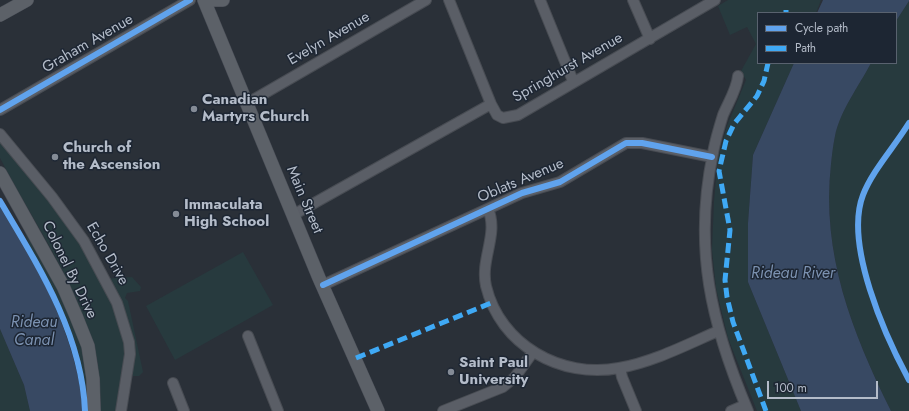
<!DOCTYPE html>
<html>
<head>
<meta charset="utf-8">
<style>
	body { margin:0 }
	#map { position:relative; width:909px; height:411px; overflow:hidden; background:#2a3038; font-family:Jost,sans-serif }
	canvas { display:block }
	.legend { position:absolute; left:757px; top:12px; width:140px; height:52px; box-sizing:border-box; background:#1d2633; border:1px solid #59626f; margin:0; padding:5px 7px; list-style:none; font-size:12px; color:#b4bcc9 }
	.legend li { display:flex; align-items:center; gap:8px; height:20px }
	.legend b { width:20px; border:1px solid #59626f }
	.scale { position:absolute; left:767px; top:381px; width:111px; height:18px; box-sizing:border-box; border:2px solid #b4bcc9; border-top:0; padding-left:5px; font-size:12px; line-height:14px; white-space:nowrap; color:#b4bcc9; -webkit-text-stroke:3px #1d2633; paint-order:stroke }
</style>
</head>
<body>
<div id="map">
<canvas width="909" height="411"></canvas>
<ul class="legend">
<li><b style="height:5px;background:#60a3ed"></b>Cycle path</li>
<li><b style="height:5px;background:#3fa9f5"></b>Path</li>
</ul>
<div class="scale">100 m</div>
</div>
<script>
const ctx = document.querySelector('canvas').getContext('2d');
ctx.lineJoin = 'round';
function paint(path, color) { ctx.fillStyle = color; ctx.fill(path, 'evenodd'); }
function trace(path, color, width, dash) { ctx.strokeStyle = color; ctx.lineWidth = width; ctx.lineCap = dash ? 'butt' : 'round'; ctx.setLineDash(dash || []); ctx.stroke(path); }
function label(font, color, halo, rows, align = 'center') {
  ctx.font = font + ' Jost,sans-serif'; ctx.lineWidth = 3; ctx.setLineDash([]); ctx.textBaseline = 'middle'; ctx.strokeStyle = halo; ctx.fillStyle = color; for (const [text, x, y, turn = 0] of rows) {
    ctx.save(); ctx.translate(x, y); ctx.rotate((+turn || 0) * Math.PI / 180); ctx.textAlign = isNaN(turn) ? turn : align; if (halo) ctx.strokeText(text, 0, 0); ctx.fillText(text, 0, 0); ctx.restore();
  }
}
paint(new Path2D(`
	M728,0h93l-5,13h-58v50h36l-41,92 -5,68v59l53,129h-44l-29,-73 -12,-50 -4,-38 2,-49 4,-43 9,-32 19,-46 -5,-9 15,-27 -9,-17 -17,8 -12,-29z
	M909,1v410h-18c-39,-79 -70,-158 -60,-247 1,-9 2,-19 4,-28 5,-25 24,-50 36,-73h25v-42z
	M0,140l74,87 28,52 30,-2 9,10 -1,4 -13,2 -2,5 3,3 15,71 -4,4h-6l-7,-11 -9,46h-16c-1,-21 -1,-43 -7,-63 -19,-68 -62,-128 -94,-190z
	M23,225c26,42 54,91 64,140 3,15 2,31 3,46h-3c-3,-28 -7,-54 -17,-80 -14,-36 -38,-68 -47,-106z
	M243,252l30,53 -98,55 -29,-54z
	M0,329l24,56 6,26h-30z`), '#273a3e');
paint(new Path2D(`
	M823,0h86v1l-13,20v-8h-79z
	M794,63h77c-12,23 -31,48 -36,73 -2,9 -3,19 -4,28 -10,90 21,168 60,247h-90l-53,-129v-59l5,-68z
	M0,204c38,64 77,132 83,207h-53l-6,-26 -24,-56z`), '#384963');
const minor = new Path2D(`
	M449,0l42,104 6,11 6,3 15,-3 197,-115
	M540,0l33,81
	M633,0l17,39
	M738,76c-1,13 -10,27 -15,39 -4,13 -8,26 -10,38 -20,95 -2,171 35,258
	M246,104l180,-104
	M0,110l190,-110
	M0,134l52,63 32,44 33,62 12,39 1,12 -9,57
	M488,209c11,25 -8,50 -2,77 14,59 75,93 133,82 34,-6 67,-23 99,-37
	M293,215l198,-111
	M323,285l199,-92 38,-11 66,-39h16l70,14
	M248,336l30,75
	M620,368l2,9 14,34
	M173,383l11,28
	M443,411l60,-24 12,-10 18,-25
	M731,411l14,-6`);
const major = new Path2D(`
	M204,0l115,278 59,133
	M209,0h14
	M0,15l27,-15
	M0,173l63,113 13,30 12,30 5,33 1,32`);
trace(minor, '#484c53', 12);
trace(major, '#484c55', 14);
trace(minor, '#5a5e66', 10);
trace(major, '#5c6168', 13);
trace(new Path2D(`
	M786,13v-3
	M356,358l135,-55
	M766,411l-33,-89 -6,-25 -2,-17 5,-50 -11,-59 7,-30 8,-17 23,-28 7,-15 4,-18`), '#3fa9f5', 5, [10, 5]);
trace(new Path2D(`
	M0,110l190,-110
	M909,123c-14,23 -37,48 -46,72 -19,49 22,141 46,185
	M0,201c38,64 82,133 85,210
	M323,285l199,-92 38,-11 66,-39h16l70,14`), '#60a3ed', 6);
for (const [x, y, r, color] of [
	[194,109,4,"#848b96"],
	[55,157,4,"#848b96"],
	[176,214,4,"#848b96"],
	[451,372,4,"#848b96"]
]) { const dot = new Path2D(); dot.arc(x, y, r, 0, 2 * Math.PI); ctx.fillStyle = color; ctx.fill(dot); trace(dot, '#1d2633', 1.5); }
label('15px', '#b4bcc9', '#1d2633', [
	["Evelyn Avenue",329,39,-30],
	["Graham Avenue",88,44,-30],
	["Springhurst Avenue",568,68,-30],
	["Oblats Avenue",521,181,-23],
	["Main Street",304,200,67],
	["Echo Drive",107,254,60],
	["Colonel By Drive",69,270,64]
]);
label('bold 15px', '#b4bcc9', '#1d2633', [
	["Canadian",202,100],
	["Martyrs Church",202,117],
	["Church of",63,148],
	["the Ascension",63,165],
	["Immaculata",184,205],
	["High School",184,222],
	["Saint Paul",459,363],
	["University",459,380]
], 'left');
label('italic 16px', '#7c92b1', '#1d2633', [
	["Rideau River",793,274],
	["Rideau",34,323],
	["Canal",34,341]
]);
</script>
</body>
</html>
